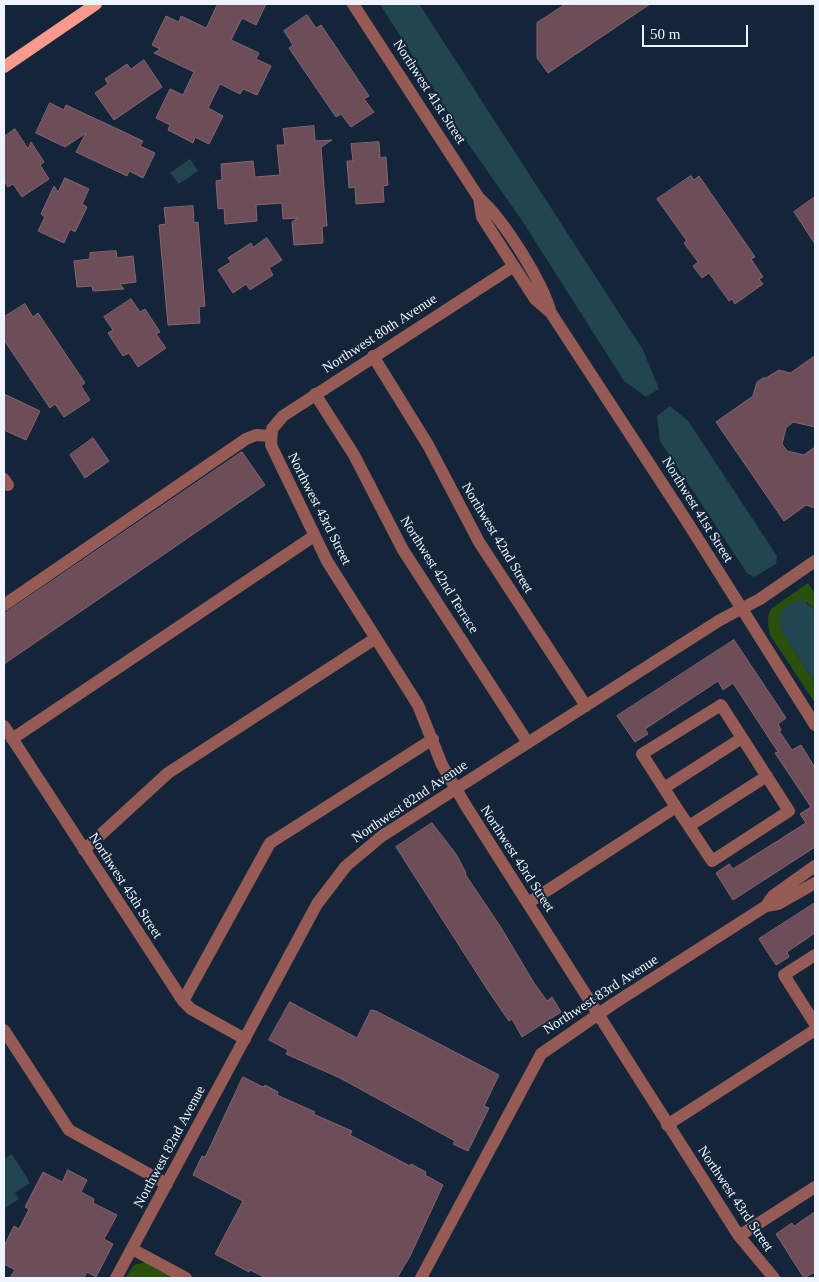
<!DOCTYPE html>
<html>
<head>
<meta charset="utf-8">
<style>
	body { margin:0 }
	#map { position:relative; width:819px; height:1282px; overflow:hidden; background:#142539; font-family:Georgia,serif }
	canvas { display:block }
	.frame { position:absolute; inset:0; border:5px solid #edf4fd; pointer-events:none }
	.scale { position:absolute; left:642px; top:25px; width:106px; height:22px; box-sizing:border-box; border:2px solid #edf4fd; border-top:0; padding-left:6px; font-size:15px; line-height:18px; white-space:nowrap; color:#edf4fd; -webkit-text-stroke:4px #142539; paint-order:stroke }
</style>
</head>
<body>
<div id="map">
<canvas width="819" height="1282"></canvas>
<div class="frame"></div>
<div class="scale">50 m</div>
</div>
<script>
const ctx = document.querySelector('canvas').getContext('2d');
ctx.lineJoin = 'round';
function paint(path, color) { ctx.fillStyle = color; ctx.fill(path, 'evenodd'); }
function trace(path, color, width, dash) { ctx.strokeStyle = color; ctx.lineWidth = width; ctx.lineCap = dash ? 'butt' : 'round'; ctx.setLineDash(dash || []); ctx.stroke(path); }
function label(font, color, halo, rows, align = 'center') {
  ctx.font = font + ' Georgia,serif'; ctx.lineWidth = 4; ctx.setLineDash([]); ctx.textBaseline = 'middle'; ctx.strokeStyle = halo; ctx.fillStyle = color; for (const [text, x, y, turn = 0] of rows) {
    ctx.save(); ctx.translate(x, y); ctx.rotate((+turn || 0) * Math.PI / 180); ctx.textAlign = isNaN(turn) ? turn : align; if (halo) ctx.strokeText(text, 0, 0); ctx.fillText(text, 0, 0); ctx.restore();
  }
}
paint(new Path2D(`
	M808,583l7,11v16l-8,-8 -26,27 34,54v20l-45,-68c-2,-10 -4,-19 2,-27z
	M142,1263h5l30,15h-52l9,-13z`), '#29500d');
paint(new Path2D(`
	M380,4h39l224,346 16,39 -13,8 -22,-16 -103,-162 -52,-74z
	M190,159l8,12 -19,13 -9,-11z
	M670,406l18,15 89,135 -1,8 -22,13 -7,-4 -87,-132 -3,-25z
	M801,599l14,11v73l-34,-54 -1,-16 8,-8z
	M12,1154l18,29 -15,10 4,6 -15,10v-50z`), '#214651');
const building = new Path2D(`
	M218,4h48l-10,21 -14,-7 -11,22 28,13 -3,6 15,7 -14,29 -14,-6 -3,5 -20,-10 -12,24 15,8 -14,28 -14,-7 -2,6 -25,-13 2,-5 -14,-7 14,-29 13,6 11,-23 -40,-19 6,-4 -8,-4 14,-29 13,6 2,-6 25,12z
	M566,4h84l-102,69 -11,-15v-35z
	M307,15l9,13 5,-3 48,71 -5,3 10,13 -23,15 -10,-13 -5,3 -47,-69 4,-3 -9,-14z
	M144,60l18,27 -48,33 -19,-27 13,-9 -3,-5 22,-15 4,5z
	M50,103l14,7 2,-5 77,36 -3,5 15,7 -12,25 -14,-7 -2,5 -51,-24 10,-19 -21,14 -29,-14z
	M314,126l1,15 17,-1 -11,7 6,79h-5l1,17 -29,2 -2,-23 6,-4 -15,1 -1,-16 -26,2 1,16 -32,3 -1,-16 -6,1 -2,-28 6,-1 -1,-16 32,-3 2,16 25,-2 -3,-30h8l-2,-16z
	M15,129l13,20 3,-7 13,20 -4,3 9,14 -27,18 -9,-13 -5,3 -4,-6v-44z
	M379,142l1,16 6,-1 2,28 -5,1 1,16 -28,2 -1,-17 -6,1 -2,-27h6l-2,-17z
	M691,176l3,4 5,-4 56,81 -4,2 12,18 -4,2 4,5 -28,20 -3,-5 -3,2 -20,-28 -7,5 -9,-12 5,-4 -14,-19 3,-2 -30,-42z
	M65,178l24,11 -7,15 5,3 -12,25 -5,-3 -6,14 -26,-12 7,-14 -4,-3 13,-28 4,6z
	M815,197v47l-21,-32z
	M193,206l1,17 4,-1 7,84 -6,1 1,16 -32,2 -9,-100 7,-1 -2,-16z
	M267,238l15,22 -13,8 4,7 -23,15 -4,-6 -13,9 -15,-23 13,-8 -3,-4 23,-15 2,4z
	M116,251l1,7 16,-2 3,26 -16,2 4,5 -31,2 -1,-5 -15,1 -3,-26 16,-2v-6z
	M131,299l9,13 5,-3 15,23 -4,2 10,14 -28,19 -9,-14 -6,3 -15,-23 5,-3 -9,-13z
	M25,304l8,13 5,-4 47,70 -4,3 9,14 -26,17 -9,-13 -5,4 -46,-68v-23z
	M815,356v71l-22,-5 -7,6 -4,16 5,7 17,4 11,-8v61l-9,-3 -22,16 -68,-99 37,-26 4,-14 6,-4h3l13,-8 11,3z
	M4,394l36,17 -14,29 -22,-10z
	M93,438l16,23 -24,17 -15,-23z
	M242,452l23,33 -261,179v-50z
	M734,640l52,78 -8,6 3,6 -2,1 13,19 9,-5 14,23v79l-82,53 -17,-27 13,-9 4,5 73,-46 -6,-9 11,-7 -36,-54 3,-1 -45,-69 -10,7 -5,-9 -73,48 3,5 -13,8 -18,-26z
	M432,823l24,31 10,19 -1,1 35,52 34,57 13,18 5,-4 9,15 -39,25 -10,-18 -3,2 -22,-32 -91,-142z
	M815,903v30l-28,19 2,5 -13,8 -17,-26z
	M290,1002l67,36 14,-28 5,1 123,64 -15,31 5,2 -21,43 -15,-7 2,-3 -115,-63 -54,-24 2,-4 -19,-10z
	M243,1077l20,10 2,-2 13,7 -1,3 38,17 -2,2 39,17 -2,4 60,31 1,-2 15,8 -1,3 18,10 -33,71 -13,22h-131l-16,-8 -1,2 -34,-18 28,-53 -50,-26 9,-19 3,1z
	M68,1170l19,10 -6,12 13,7 -1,4 24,12 -13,24 9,5 -17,33 -9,-5 -3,6h-74l5,-8 -11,-6v-18l10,-20 5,3 10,-20 -4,-2 18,-35 19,10z
	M815,1212v60l-11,6 -28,-44 16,-11 2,3z`);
paint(building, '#6c4d58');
trace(building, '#866570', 1);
trace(new Path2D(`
	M353,4l126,194c25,22 63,83 72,115
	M479,198l3,19 53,82 16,14 135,207 129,205
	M514,266l-231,150 -11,13 -1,16 56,116 91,144 24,60 24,41 273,430 35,42
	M373,356l55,89 51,97 107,164
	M315,394l39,61 49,95 125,193
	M4,479l4,6
	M4,605l242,-166 10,-4 15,1
	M4,726l179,275 8,8 54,30
	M12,739l302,-203
	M664,788l78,-50
	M689,826l78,-50
	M84,850l84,-77 208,-135
	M528,903l148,-96 -34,-53 79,-49 68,106 -77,50 -36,-54
	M766,906l7,-10 42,-30
	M815,955l-31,20 31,49
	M183,1001l87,-158 163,-104
	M4,1030l65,100 98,54
	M667,1125l148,-95
	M739,1236l76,-49
	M132,1249l54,29
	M116,1278l201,-374 29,-38 36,-30 338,-216 40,-21 55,-38
	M421,1278l120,-224 72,-50 153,-98 12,-2 37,-21`), '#965b54', 12);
trace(new Path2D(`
	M4,67l92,-63`), '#fb998d', 12);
label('14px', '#edf4fd', '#142539', [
	["Northwest 41st Street",429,92,57],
	["Northwest 80th Avenue",380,334,-33],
	["Northwest 43rd Street",319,509,63],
	["Northwest 41st Street",697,510,58],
	["Northwest 42nd Street",497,538,59],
	["Northwest 42nd Terrace",439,575,58],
	["Northwest 82nd Avenue",410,802,-34],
	["Northwest 43rd Street",517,859,57],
	["Northwest 45th Street",125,886,57],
	["Northwest 83rd Avenue",601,995,-33],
	["Northwest 82nd Avenue",170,1147,-62],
	["Northwest 43rd Street",735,1199,56]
]);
</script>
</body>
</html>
